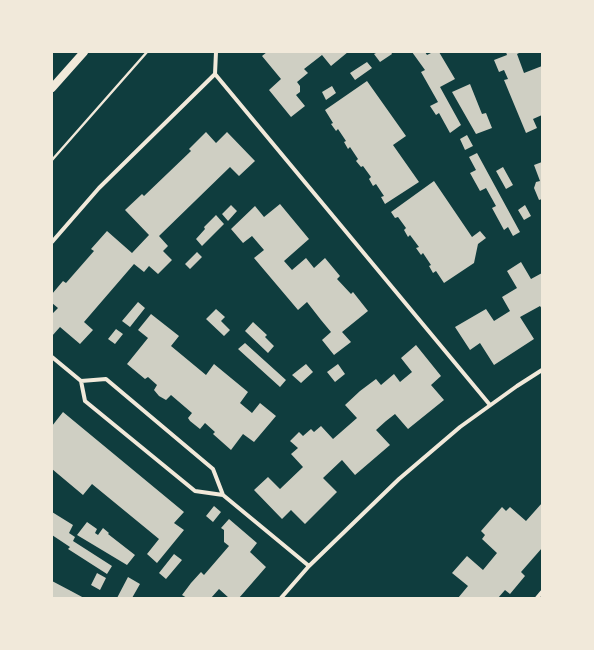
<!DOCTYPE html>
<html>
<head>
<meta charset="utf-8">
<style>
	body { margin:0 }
	#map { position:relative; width:594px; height:650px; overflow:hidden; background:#0f3d3e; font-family:"Source Serif 4",serif }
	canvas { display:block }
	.frame { position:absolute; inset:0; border:53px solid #f1e9da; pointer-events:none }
</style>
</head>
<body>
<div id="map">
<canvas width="594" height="650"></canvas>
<div class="frame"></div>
</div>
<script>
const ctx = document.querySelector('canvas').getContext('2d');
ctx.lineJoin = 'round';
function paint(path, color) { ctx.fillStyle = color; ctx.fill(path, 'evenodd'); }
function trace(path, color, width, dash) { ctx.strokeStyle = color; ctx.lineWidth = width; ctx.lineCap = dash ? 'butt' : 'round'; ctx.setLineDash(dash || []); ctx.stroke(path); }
paint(new Path2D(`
	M267,52h81l-17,14 -9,-11 -18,14 4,4 -11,9 3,4v6l-4,3 9,11 -14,11 -22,-27 12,-11 -19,-23z
	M378,52h13l1,2 -12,8 -6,-8z
	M412,52h13l2,3 6,-3h6l16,27 -15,8 21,38 -11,8 -11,-20 -3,2 -6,-9 8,-4 -17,-30 4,-2z
	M506,52h15l-4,2 7,19 18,-7v49l-9,4 4,9 -11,5 -22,-53 4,-1 -4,-9 -5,2 -5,-12 13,-5z
	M367,62l5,6 -17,12 -5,-7z
	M367,81l39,55 -13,9 26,37 -34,22 -4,-7 3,-1 -8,-12 -3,2 -4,-7 2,-2 -8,-11 -2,1 -5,-6 2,-2 -8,-12 -2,2 -4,-7 2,-1 -8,-12 -2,2 -5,-7 2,-1 -8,-13z
	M470,84l12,30 4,-1 6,15 -16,6 -24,-42z
	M332,86l4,7 -10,7 -4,-8z
	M206,132l10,11 11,-11 28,29 -16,15 -9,-9 -71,69 9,10 -5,5 9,9 -14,14 -9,-8 -5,6 -10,-8 -50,58 9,8 -13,14 -20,-17 -8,9v-22l6,-6 -6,-5v-9l11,-13 3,2 28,-32 -3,-2 16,-18 25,22 17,-18 -24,-25 17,-16 2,2 47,-45 -2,-2z
	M467,135l6,11 -8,4 -5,-11z
	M477,153l43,79 -7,4 -5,-9 -4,3 -12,-22 4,-2 -10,-18 -6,3 -10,-18 6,-3 -7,-13z
	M542,162v37l-3,1 -5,-12 2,-6 4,-1 -6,-16z
	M503,167l10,18 -7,4 -10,-18z
	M434,181l38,56 8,-6 6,7 -8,6 -4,19 -30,20 -8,-12 -3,2 -4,-7 2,-1 -8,-12 -2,2 -5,-7 3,-1 -9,-12 -2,2 -4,-7 2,-2 -8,-11 -3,1 -4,-6z
	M280,204l29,35 -25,22 8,9 14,-12 8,10 11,-10 15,18 -3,3 14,15 2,-2 15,19 -26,21 9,10 -17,13 -12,-15 9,-8 -10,-12 -14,-18 -9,8 -44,-52 10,-8 -12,-14 -9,7 -12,-14 24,-23 9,11z
	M231,205l6,6 -9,10 -6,-7z
	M525,205l6,11 -7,4 -6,-10z
	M216,215l8,9 -22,22 -6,-7 9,-10 -1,-2z
	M197,252l5,5 -12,12 -5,-5z
	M521,262l10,17 11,-6v36l-2,-3 -20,11 14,22 -40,26 -14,-22 -10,7 -15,-23 31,-18 8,12 16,-10 -8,-14 15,-9 -10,-17z
	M138,302l7,6 -15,19 -8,-6z
	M216,309l9,8 -4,4 9,9 -6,6 -18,-17z
	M151,314l28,22 -8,10 35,29 8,-11 34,28 -8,11 12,10 8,-10 16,13 -22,26 -11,-8 -12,16 -18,-16 2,-2 -10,-9 -5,6 -10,-8 -2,-3 4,-5 -21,-18 -5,5 -7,-4 -5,-6 3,-5 -9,-8 -3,2 -18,-15 21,-26 -10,-8z
	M253,322l14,13 -2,2 9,9 -6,7 -23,-22z
	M116,329l7,5 -8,10 -7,-5z
	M245,343l41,37 -6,7 -42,-38z
	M416,345l25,31 -10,9 13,15 -36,29 -13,-15 -9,7 -10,9 14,15 -35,30 -13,-15 -19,18 14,14 -32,32 -14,-14 -9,9 -28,-29 14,-13 12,12 23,-22 -12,-13 7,-6 -8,-7 9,-9 4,4 8,-7 3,3 7,-6 12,13 24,-21 -12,-13 15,-14 16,-12 5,6 13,-11 6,8 12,-10 -11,-14z
	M306,364l7,8 -12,11 -9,-8z
	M338,364l7,10 -10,8 -8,-10z
	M63,412l121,100 -10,11 10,7 -27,33 -10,-9 12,-15 -67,-55 -9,11 -31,-26v-43z
	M542,503v45l-21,24 4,4 -15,18 -5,-4 -7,8h-40l10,-12 -16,-13 15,-17 16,14 14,-17 -15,-14 3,-4 -4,-4 21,-24 4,4 4,-4 16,14z
	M214,506l7,6 -8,10 -7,-6z
	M52,512l21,13 -4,8 6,4 -2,4 39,25 -5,8 -39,-25 2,-2 -18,-12z
	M229,519l28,24 -7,9 16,15 -27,31h-10l-10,-9 -8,9h-24l-5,-3 9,-12 10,-11 3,3 25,-29 -5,-4v-12l-3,-2z
	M87,522l10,7 -2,4 3,2 5,-7 6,5 -1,1 27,21 -8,10 -50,-30z
	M174,554l8,6 -16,19 -7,-6z
	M97,573l9,5 -6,12 -9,-5z
	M128,577l12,7 -8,14h-15z
	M52,581l19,10 13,7h-32z`), '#cfcfc3');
trace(new Path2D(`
	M52,160l95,-108`), '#f1e9da', 2.5);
trace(new Path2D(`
	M215,74l275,331
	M52,242l47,-54 116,-114 1,-22
	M52,357l29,24 4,20 110,90 28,4 86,71
	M81,381l25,-2 107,90 10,26
	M281,598l28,-32 90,-87 61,-52 57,-41 25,-16
	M537,598l5,-6`), '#f1e9da', 4);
trace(new Path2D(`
	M52,88l32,-36`), '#f1e9da', 8);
</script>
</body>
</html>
